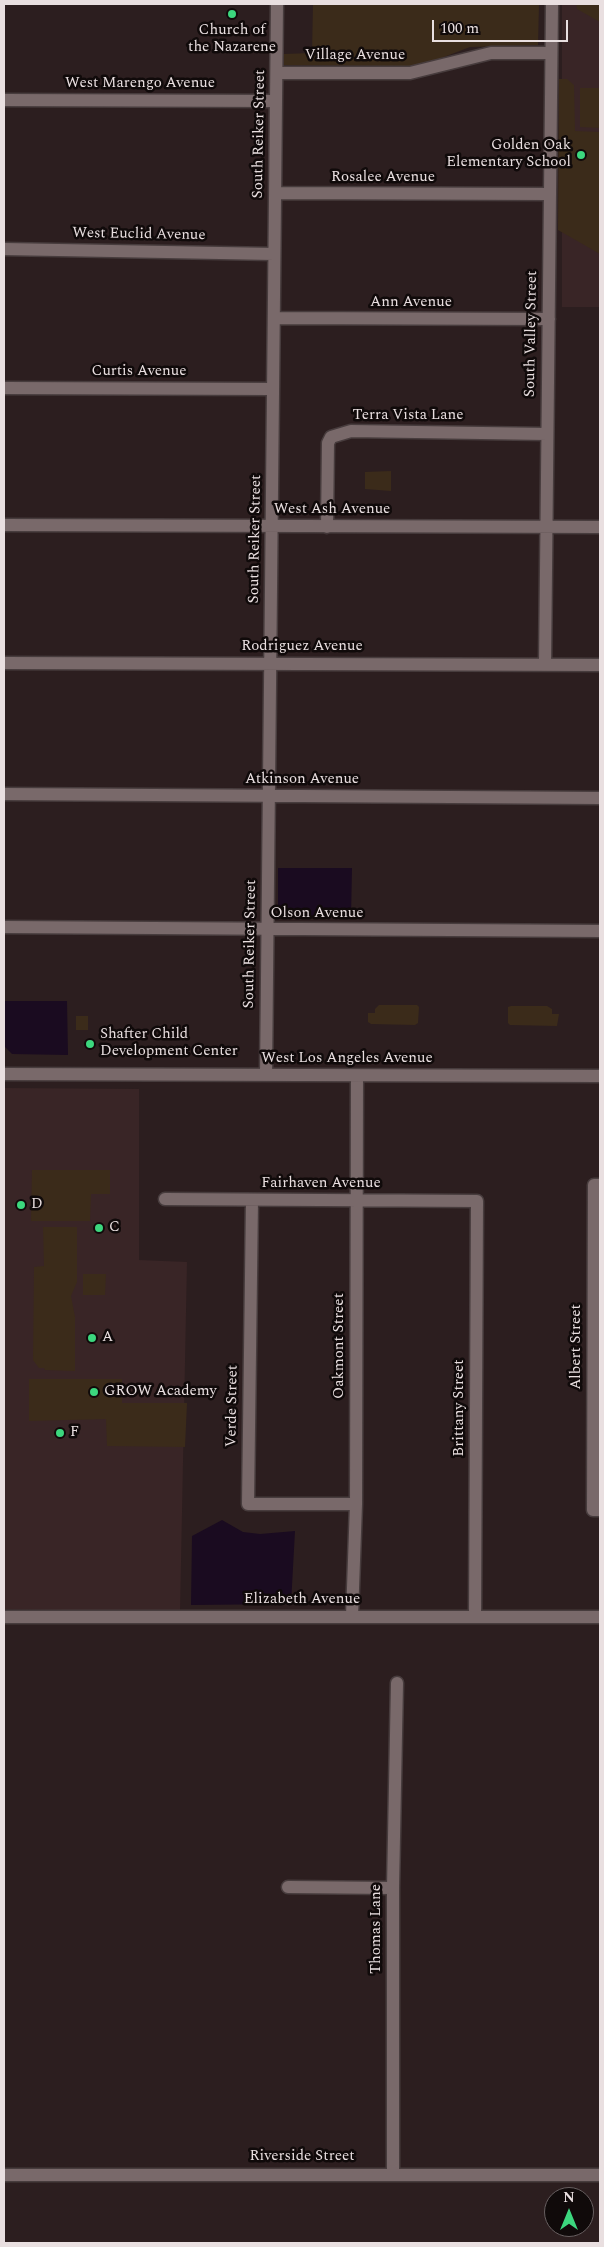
<!DOCTYPE html>
<html>
<head>
<meta charset="utf-8">
<style>
	body { margin:0 }
	#map { position:relative; width:604px; height:2247px; overflow:hidden; background:#2c1e1f; font-family:Spectral,serif }
	canvas { display:block }
	.frame { position:absolute; inset:0; border:5px solid #e9dfe0; pointer-events:none }
	.north { position:absolute; left:544px; top:2187px; width:50px; height:50px; box-sizing:border-box; background:#100a0a; border:1px solid #675f60; border-radius:50%; rotate:0deg; font-size:14px; font-weight:700; line-height:20px; text-align:center; color:#e9dfe0 }
	.north::after { content:''; display:block; margin:auto; width:18px; height:22px; background:#3cd77e; clip-path:polygon(50% 0,100% 100%,50% 72%,0 100%) }
	.scale { position:absolute; left:432px; top:20px; width:136px; height:22px; box-sizing:border-box; border:2px solid #e9dfe0; border-top:0; padding-left:6px; font-size:15px; line-height:18px; white-space:nowrap; color:#e9dfe0; -webkit-text-stroke:4px #100a0a; paint-order:stroke }
</style>
</head>
<body>
<div id="map">
<canvas width="604" height="2247"></canvas>
<div class="frame"></div>
<div class="north">N</div>
<div class="scale">100 m</div>
</div>
<script>
const ctx = document.querySelector('canvas').getContext('2d');
ctx.lineJoin = 'round';
function paint(path, color) { ctx.fillStyle = color; ctx.fill(path, 'evenodd'); }
function trace(path, color, width, dash) { ctx.strokeStyle = color; ctx.lineWidth = width; ctx.lineCap = dash ? 'butt' : 'round'; ctx.setLineDash(dash || []); ctx.stroke(path); }
function label(font, color, halo, rows, align = 'center') {
  ctx.font = font + ' Spectral,serif'; ctx.lineWidth = 5; ctx.setLineDash([]); ctx.textBaseline = 'middle'; ctx.strokeStyle = halo; ctx.fillStyle = color; for (const [text, x, y, turn = 0] of rows) {
    ctx.save(); ctx.translate(x, y); ctx.rotate((+turn || 0) * Math.PI / 180); ctx.textAlign = isNaN(turn) ? turn : align; if (halo) ctx.strokeText(text, 0, 0); ctx.fillText(text, 0, 0); ctx.restore();
  }
}
paint(new Path2D(`
	M562,4h38v303h-38z
	M5,1088l134,1v171l48,2 -7,350 -176,-3z`), '#392526');
paint(new Path2D(`
	M313,4h226l-1,41 -68,2 -39,15 -21,4 -126,-1v-11l28,-1z
	M576,4h24v18l-23,-13z
	M559,79h8l7,6 1,46 25,1v122l-42,-24z
	M580,88h20v40l-20,-1z
	M391,471v20l-26,-2v-17z
	M379,1005h38l2,2 -1,16 -3,2 -44,-1 -3,-2v-9h7v-4z
	M511,1006h36l5,3v5h7l-2,12 -47,-1 -2,-2v-16z
	M76,1016h12v14h-12z
	M32,1170h78v24h-19l-1,27h-59z
	M43,1227h34v55l-6,14 4,21v54l-30,-1 -1,-2h-5l-6,-8 1,-93 10,-1z
	M83,1274h23l-1,21h-22z
	M29,1379h93v24h65l-2,44 -78,-1 -1,-27 -77,2z`), '#3b2b1a');
paint(new Path2D(`
	M278,868h74l-1,49 -66,-1 -7,-7z
	M4,1001h63l1,54 -56,-1 -8,-8z
	M222,1520l21,12 17,2 35,-3 -4,73 -100,1 1,-69z`), '#1a0b20');
const minor = new Path2D(`
	M277,73h133l81,-20h60
	M4,100l272,1
	M275,193l275,1
	M4,249l270,5
	M274,318l275,1
	M4,388l269,1
	M4,525l596,2
	M327,527l1,-84 3,-6 20,-6 196,3
	M4,663l596,2
	M545,665l7,-661
	M4,794l596,4
	M4,927l596,4
	M4,1074l596,2
	M266,1075l11,-1071
	M600,1185h-6l-1,325h7
	M165,1199l312,2 -2,415
	M252,1200l-4,304h108
	M352,1616l4,-112 1,-428
	M4,1617h596
	M288,1887l105,1
	M393,2174v-286l4,-205
	M4,2175h596`);
trace(minor, '#473c3d', 15);
trace(minor, '#79696a', 12);
for (const [x, y, r, color] of [
	[232,14,5,"#3cd77e"],
	[581,155,5,"#3cd77e"],
	[90,1044,5,"#3cd77e"],
	[21,1205,5,"#3cd77e"],
	[99,1228,5,"#3cd77e"],
	[92,1338,5,"#3cd77e"],
	[94,1392,5,"#3cd77e"],
	[60,1433,5,"#3cd77e"]
]) { const dot = new Path2D(); dot.arc(x, y, r, 0, 2 * Math.PI); ctx.fillStyle = color; ctx.fill(dot); trace(dot, '#100a0a', 2); }
label('15px', '#e9dfe0', '#100a0a', [
	["Church of",232,31,"center"],
	["the Nazarene",232,48,"center"],
	["Golden Oak",571,146,"right"],
	["Elementary School",571,163,"right"],
	["Shafter Child",100,1035],
	["Development Center",100,1052],
	["D",31,1205],
	["C",109,1228],
	["A",102,1338],
	["GROW Academy",104,1392],
	["F",70,1433]
], 'left');
label('15px', '#e9dfe0', '#100a0a', [
	["Village Avenue",355,56],
	["West Marengo Avenue",140,84],
	["South Reiker Street",260,134,-89],
	["Rosalee Avenue",383,178],
	["West Euclid Avenue",139,235,1],
	["Ann Avenue",411,303],
	["South Valley Street",532,334,-89],
	["Curtis Avenue",139,372],
	["Terra Vista Lane",408,416],
	["West Ash Avenue",332,510],
	["South Reiker Street",256,539,-89],
	["Rodriguez Avenue",302,647],
	["Atkinson Avenue",302,780],
	["Olson Avenue",317,914],
	["South Reiker Street",251,944,-89],
	["West Los Angeles Avenue",347,1059],
	["Fairhaven Avenue",321,1184],
	["Oakmont Street",340,1346,-90],
	["Albert Street",577,1347,-90],
	["Verde Street",233,1406,-89],
	["Brittany Street",460,1408,-90],
	["Elizabeth Avenue",302,1600],
	["Thomas Lane",377,1929,-90],
	["Riverside Street",302,2157]
]);
</script>
</body>
</html>
